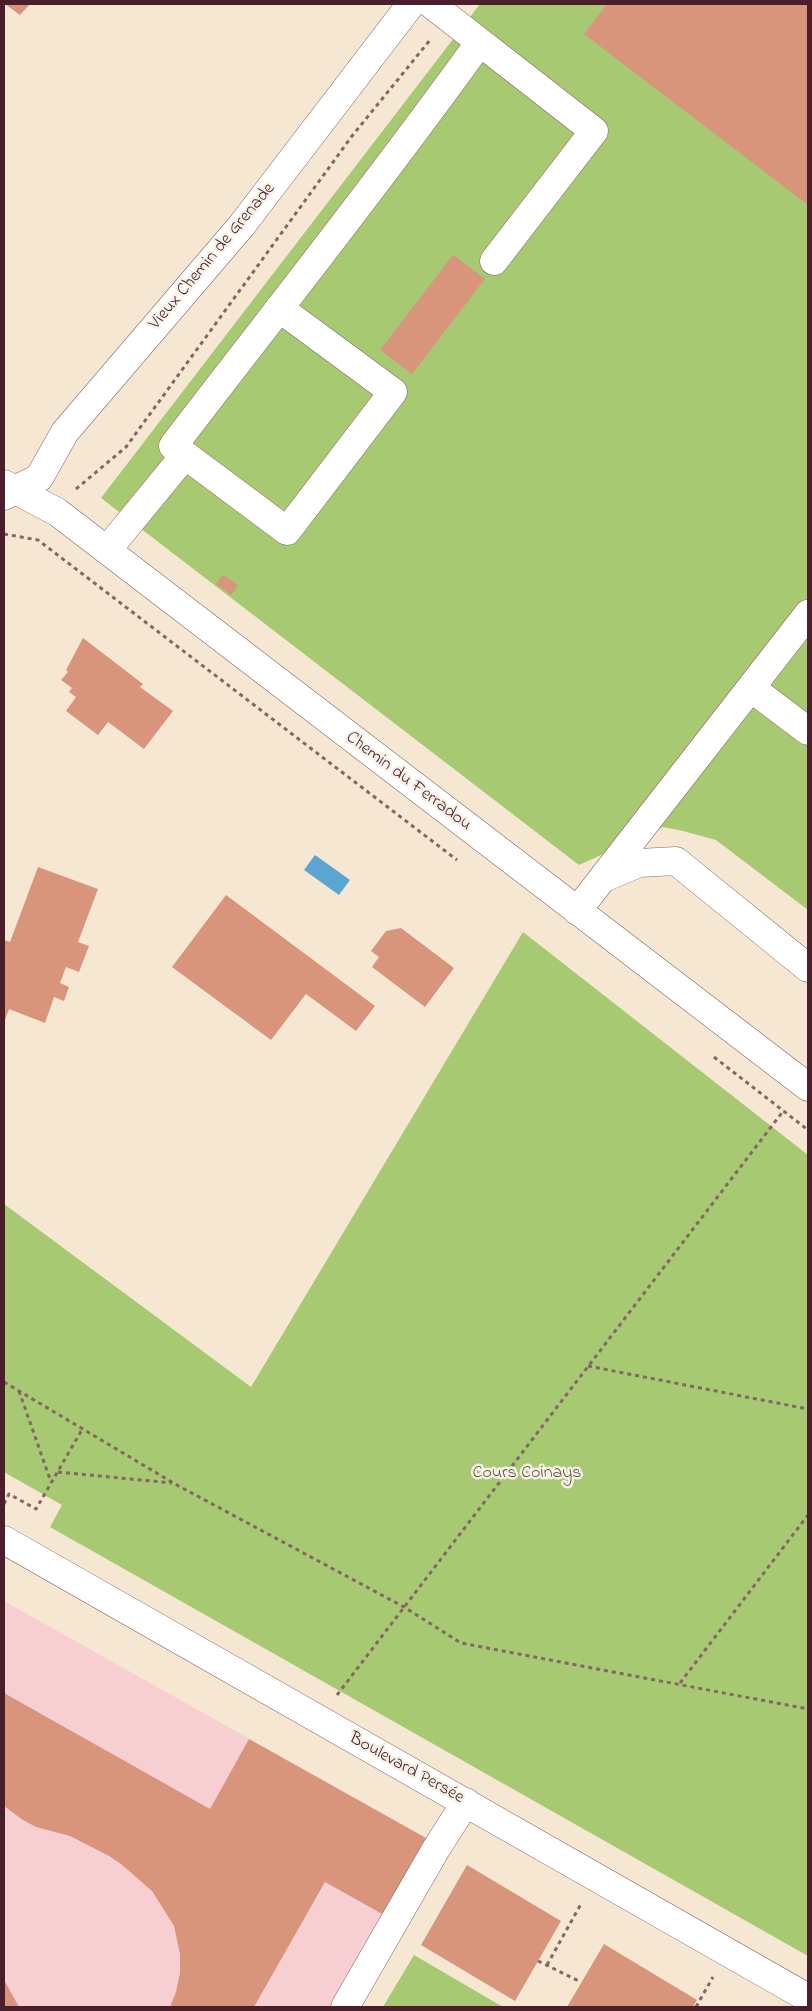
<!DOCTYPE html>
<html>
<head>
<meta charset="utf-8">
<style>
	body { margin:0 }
	#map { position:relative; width:812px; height:2011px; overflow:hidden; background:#f5e7d1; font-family:"Indie Flower",sans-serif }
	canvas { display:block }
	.frame { position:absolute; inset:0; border:5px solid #4a1f2b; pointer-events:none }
</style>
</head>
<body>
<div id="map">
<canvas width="812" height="2011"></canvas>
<div class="frame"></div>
</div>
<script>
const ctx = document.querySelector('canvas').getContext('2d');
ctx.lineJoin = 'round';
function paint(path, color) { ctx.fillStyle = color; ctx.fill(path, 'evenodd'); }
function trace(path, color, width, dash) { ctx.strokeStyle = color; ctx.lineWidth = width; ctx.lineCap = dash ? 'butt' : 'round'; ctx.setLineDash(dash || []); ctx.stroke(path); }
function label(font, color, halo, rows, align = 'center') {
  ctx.font = font + ' "Indie Flower",sans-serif'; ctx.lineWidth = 5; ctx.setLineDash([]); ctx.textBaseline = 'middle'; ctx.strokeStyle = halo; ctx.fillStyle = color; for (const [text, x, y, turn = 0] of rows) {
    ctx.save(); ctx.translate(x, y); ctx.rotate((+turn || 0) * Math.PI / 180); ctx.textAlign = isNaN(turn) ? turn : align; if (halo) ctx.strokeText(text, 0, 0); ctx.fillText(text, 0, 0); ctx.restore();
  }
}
paint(new Path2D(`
	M4,1601l422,237 -94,169h-328z`), '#f7cfd3');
paint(new Path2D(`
	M480,4h328v906l-92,-70 -33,-9 -20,-4 -84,38 -478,-367z
	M523,932l285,223v801l-758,-429 12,-22 -58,-33v-268l247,183z
	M414,1955l89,52h-120z`), '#a6c972');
paint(new Path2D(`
	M315,855l35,25 -11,15 -35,-25z`), '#5ba5d3');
paint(new Path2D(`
	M5,4h25l-10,11z
	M607,4h201v201l-224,-171z
	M453,255l32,24 -73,95 -32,-24z
	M223,575l15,10 -7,10 -15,-11z
	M83,638l60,46 -3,3 33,24 -29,38 -36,-27 -10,13 -32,-24 10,-14 -7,-5 3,-4 -11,-8 7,-8 -2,-2z
	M38,867l60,22 -20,53 11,4 -10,26 -13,-5 -6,16 9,4 -5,14 -10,-4 -9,26 -36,-14 -5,14v-83l6,2z
	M226,895l149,111 -19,25 -50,-37 -35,46 -99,-73z
	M401,928l53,40 -29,39 -53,-40 7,-10 -8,-6 15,-20z
	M4,1693l206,116 39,-70 177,99 -42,77 -59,-33 -71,125h-84l6,-15 4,-19v-19l-6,-28 -22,-35 -31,-27 -12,-8 -39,-20 -34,-9 -13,-7 -19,-14z
	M467,1865l94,56 -46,80 -94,-56z
	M604,1944l93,56 -4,7h-126z
	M4,1980l14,25 2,2h-16z`), '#d9957c');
const minor = new Path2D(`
	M431,4l163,127 -100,130
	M279,308l114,84 -106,139 -114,-85c103,-134 208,-267 307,-404
	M4,484l53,28 751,575
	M4,496l10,-6 25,-12 26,-46 177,-207 169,-221
	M107,550l78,-95
	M751,688l57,43
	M606,877l33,-14 37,-2 132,107
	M577,911l231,-297
	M4,1540l804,458
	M345,2007l91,-158 30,-47`);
trace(minor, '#866565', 29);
trace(new Path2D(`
	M76,489l50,-42 226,-311 78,-96
	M4,534l34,6 419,320
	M714,1057l94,73
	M588,1366l220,43
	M4,1382l171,102 229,123 57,36 347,66
	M19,1391l32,91
	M58,1472l114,11
	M4,1504l5,-10 27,15 47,-81
	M680,1683l128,-168
	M337,1695l447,-585
	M538,1961l43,21
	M547,1965l34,-61
	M696,2007l17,-30`), '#866565', 3, [4, 4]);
trace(minor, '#fff', 28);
label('18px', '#4a1f2b', '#f7f3e8', [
	["Vieux Chemin de Grenade",213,257,-50],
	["Chemin du Ferradou",408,782,37],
	["Boulevard Persée",406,1769,29]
]);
label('18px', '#665240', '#f7f3e8', [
	["Cours Coinays",527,1474]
]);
</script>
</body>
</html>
